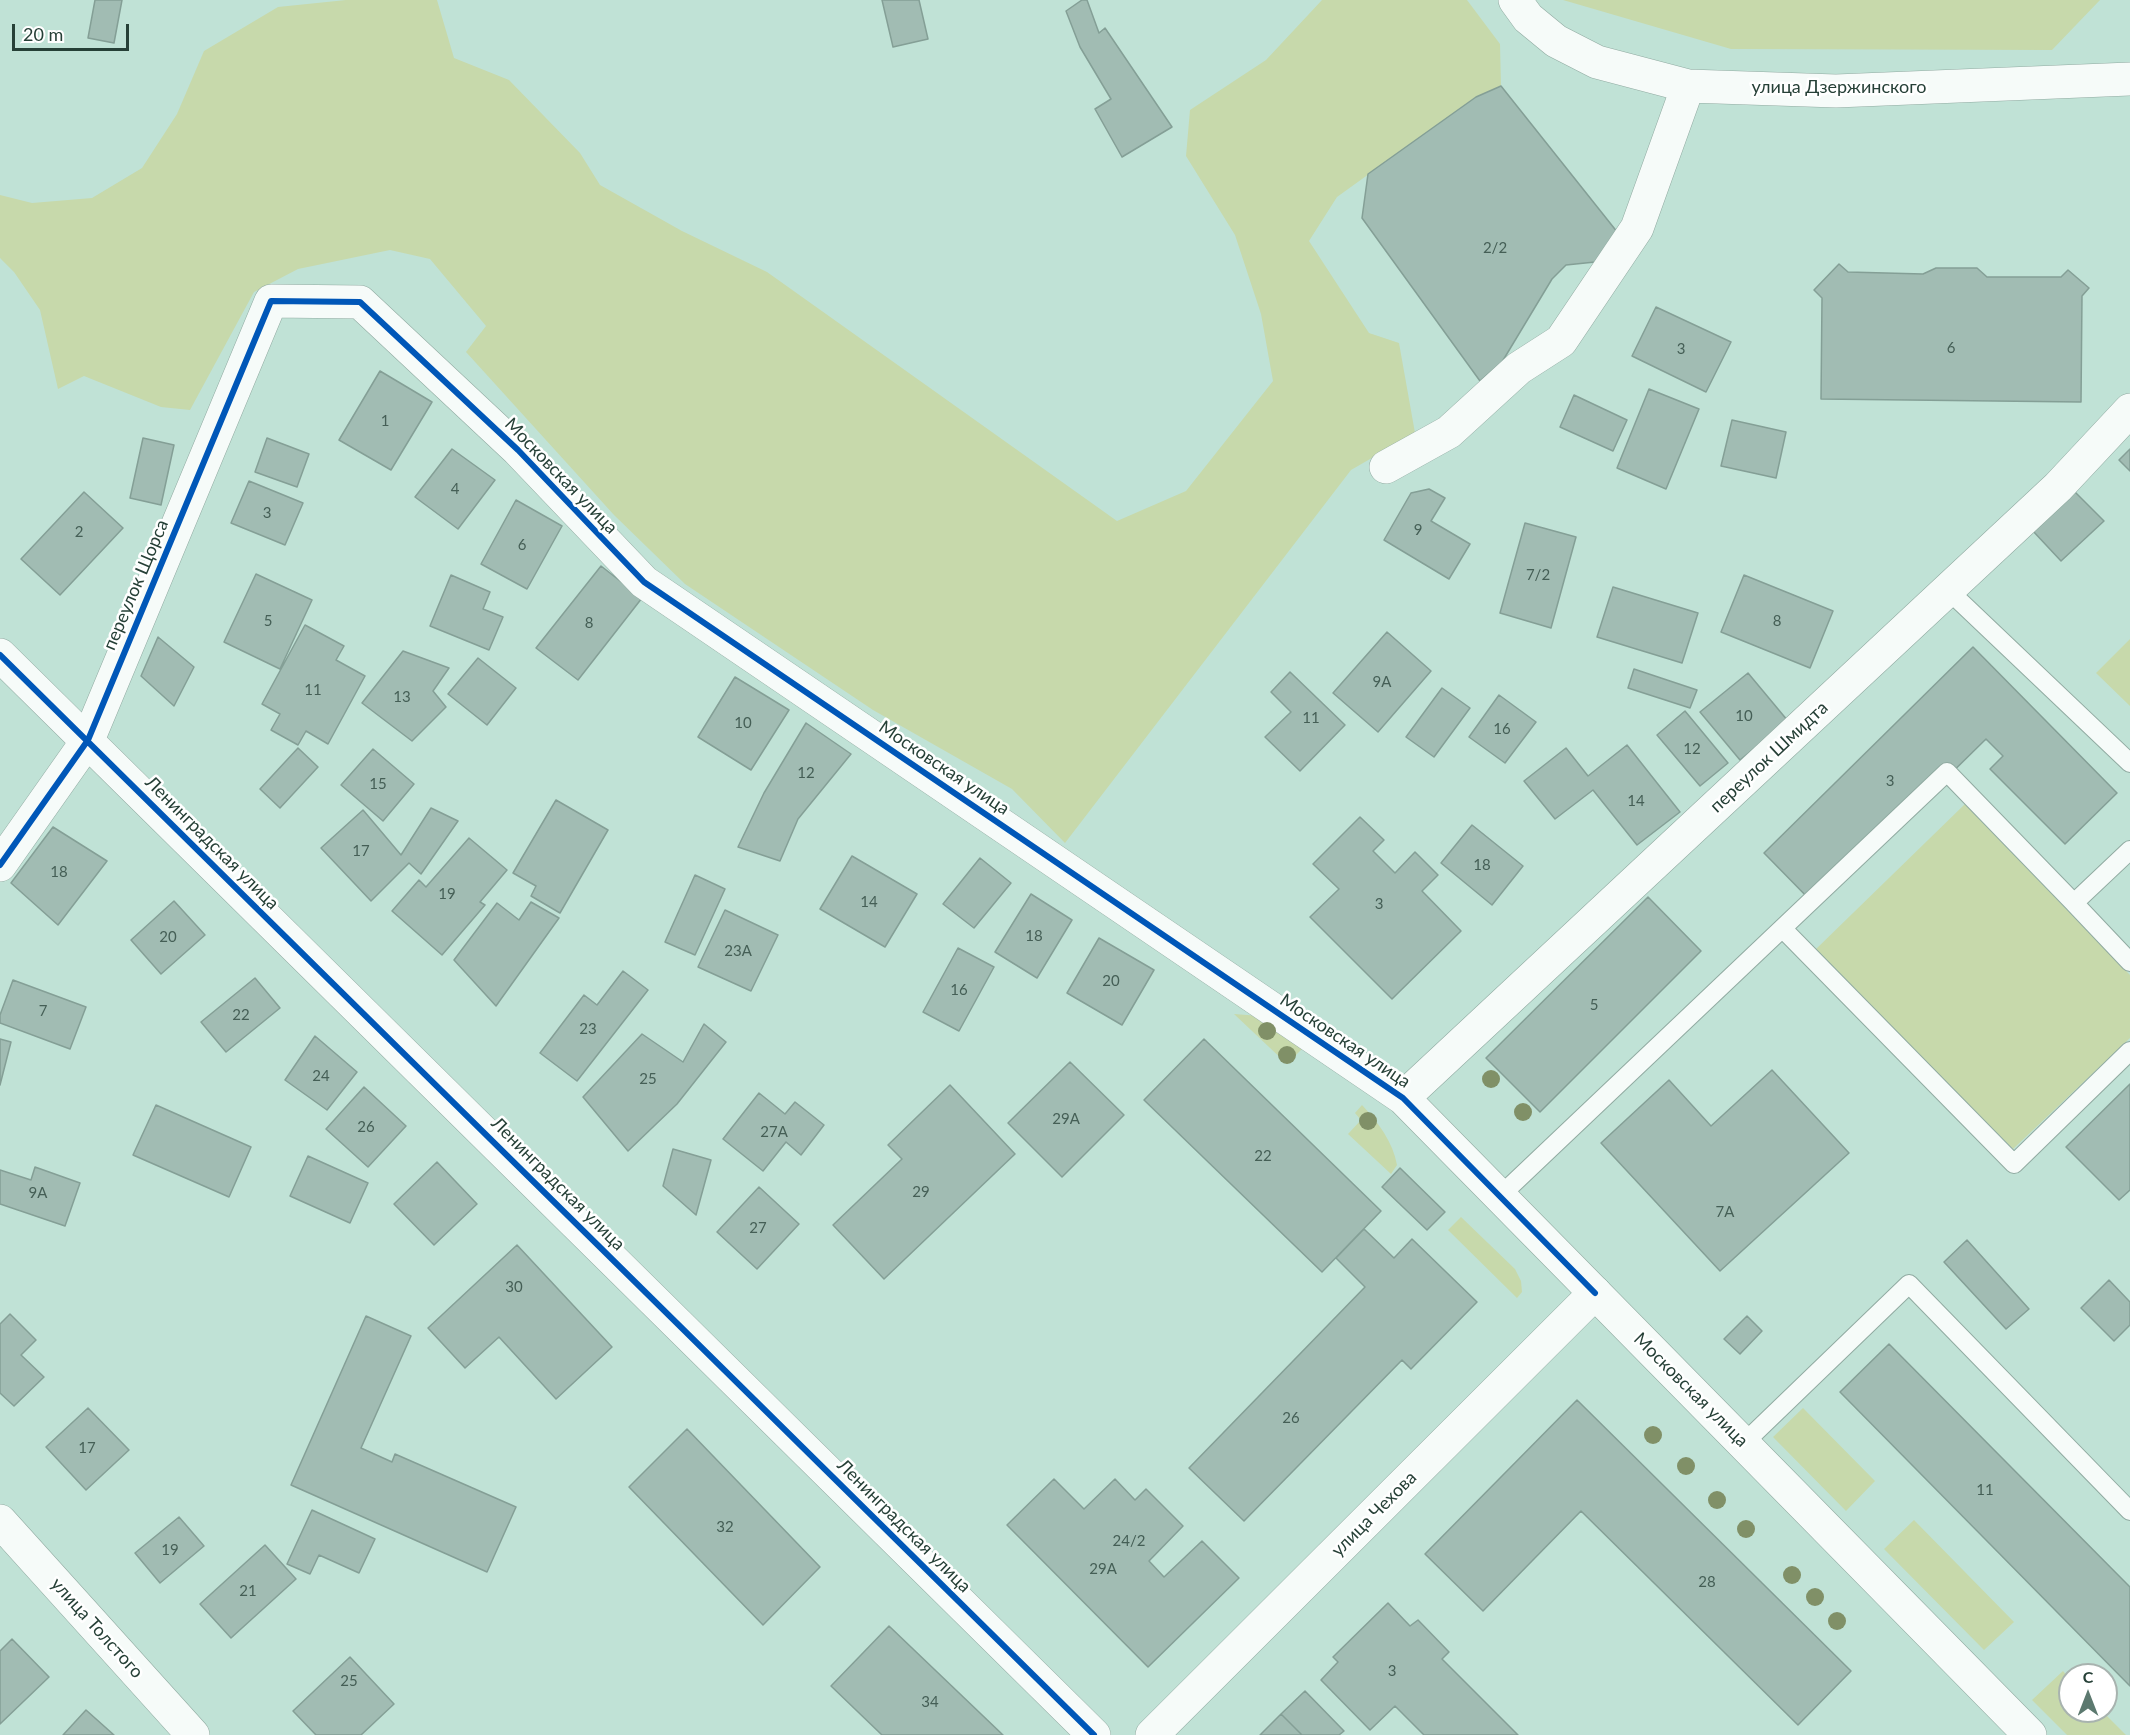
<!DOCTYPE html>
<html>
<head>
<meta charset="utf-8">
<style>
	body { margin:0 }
	#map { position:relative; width:2130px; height:1735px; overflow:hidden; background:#c0e2d6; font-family:Lato,sans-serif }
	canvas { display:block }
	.north { position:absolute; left:2058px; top:1663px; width:60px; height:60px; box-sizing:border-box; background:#fff; border:2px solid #a8b3af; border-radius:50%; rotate:0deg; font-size:16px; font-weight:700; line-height:24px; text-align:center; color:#264037 }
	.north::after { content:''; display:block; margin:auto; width:21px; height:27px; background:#5c796f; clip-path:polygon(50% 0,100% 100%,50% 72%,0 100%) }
	.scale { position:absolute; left:12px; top:24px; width:117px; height:27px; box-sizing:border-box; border:3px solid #264037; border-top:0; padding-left:8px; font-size:18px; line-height:21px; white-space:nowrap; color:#264037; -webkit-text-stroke:4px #fff; paint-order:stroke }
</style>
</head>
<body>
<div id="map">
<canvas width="2130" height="1735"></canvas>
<div class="north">С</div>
<div class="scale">20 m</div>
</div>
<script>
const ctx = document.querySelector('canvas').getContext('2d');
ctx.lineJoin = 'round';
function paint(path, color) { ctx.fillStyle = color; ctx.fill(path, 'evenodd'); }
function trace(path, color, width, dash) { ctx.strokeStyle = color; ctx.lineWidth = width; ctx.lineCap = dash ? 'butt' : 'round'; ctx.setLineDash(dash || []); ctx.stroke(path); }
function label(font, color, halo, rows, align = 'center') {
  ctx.font = font + ' Lato,sans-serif'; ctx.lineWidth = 5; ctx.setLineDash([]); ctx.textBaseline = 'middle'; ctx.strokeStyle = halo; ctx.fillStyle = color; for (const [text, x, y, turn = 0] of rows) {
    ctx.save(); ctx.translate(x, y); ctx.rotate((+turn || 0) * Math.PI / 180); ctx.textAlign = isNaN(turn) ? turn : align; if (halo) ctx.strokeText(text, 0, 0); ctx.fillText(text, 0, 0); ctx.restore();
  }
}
paint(new Path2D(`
	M346,0h91l17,58 55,22 71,73 20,32 82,46 85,41 350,249 69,-30 87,-110 -12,-67 -26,-79 -49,-79 4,-46 76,-50 56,-60h145l33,44 1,42 -25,11 -139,100 -28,44 60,92 30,10 16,90 -64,37 -286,373 -53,-54 -139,-79 -188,-126 -71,-69 -148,-163 20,-26 -56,-67 -40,-9 -92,19 -44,23 -64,118 -29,-3 -77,-31 -26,13 -18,-79 -26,-38 -14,-14v-63l32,8 60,-5 50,-30 35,-54 27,-63 74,-44z
	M1563,0h537l-48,50 -321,-1z
	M2130,639v67l-34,-33z
	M1965,804l165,171v63l-117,111 -198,-199z
	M1234,1014l26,2 45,30 -18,18z
	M1362,1105c16,17 31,37 35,60l-6,9 -43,-40 13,-14 -6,-7z
	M1461,1217l54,52 6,12 1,11 -5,6 -69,-68z
	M1803,1408l72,73 -29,30 -73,-74z
	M1914,1520l100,102 -30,28 -100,-101z
	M2063,1671l7,8v32h32l24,24h-59l-35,-35z`), '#c7d9ab');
const building = new Path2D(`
	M95,0h27l-8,43 -26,-5z
	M882,0h37l9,39 -35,8z
	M1082,0h5l12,33 6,-5 67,99 -50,30 -27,-48 16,-10 -31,-52 -14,-36z
	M1501,86l117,147 -23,29 -29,3 -14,14 -50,83 -22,19 -118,-163 6,-44 108,-77z
	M1839,264l9,8 75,2 13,-6h41l10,9h74l7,-7 21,18 -7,8 -1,106 -260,-3 1,-101 -8,-8z
	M1656,307l75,35 -25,50 -74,-36z
	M380,371l52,31 -41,68 -52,-30z
	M1649,389l50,20 -33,80 -49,-21z
	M1574,395l53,25 -14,31 -53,-24z
	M1732,420l54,12 -10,46 -55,-12z
	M143,438l31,7 -13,60 -31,-7z
	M267,438l42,16 -12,33 -42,-15z
	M452,449l43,31 -37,49 -43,-32z
	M2130,449v22l-11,-11z
	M249,481l54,22 -18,42 -54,-22z
	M1429,489l16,9 -14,23 39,23 -21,35 -65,-39 27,-47z
	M2074,491l30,30 -43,40 -29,-31z
	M84,492l39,36 -63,67 -39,-36z
	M516,500l46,26 -35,63 -46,-25z
	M1525,523l51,14 -25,91 -51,-15z
	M601,566l41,32 -64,82 -42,-32z
	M256,574l56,26 -32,69 -56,-27z
	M451,575l39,17 -7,17 20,8 -14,33 -59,-24z
	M1744,575l89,36 -23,57 -89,-36z
	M1613,587l85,26 -16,50 -85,-26z
	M305,625l39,21 -8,14 29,16 -37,68 -22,-13 -8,14 -27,-15 9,-16 -18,-10z
	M1387,632l44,39 -53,61 -45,-39z
	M158,637l36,30 -20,39 -33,-30z
	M1973,647l144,146 -52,51 -75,-75 13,-13 -17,-17 -170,167 -52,-53z
	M403,651l46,17 -16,23 13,16 -34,34 -50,-38z
	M478,658l38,30 -29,37 -39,-31z
	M1634,669l63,21 -7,18 -62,-20z
	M1290,672l55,53 -45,46 -35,-34 26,-25 -20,-20z
	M1748,673l40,48 -48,39 -40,-48z
	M735,677l54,33 -38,60 -53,-33z
	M1442,688l28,20 -36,49 -28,-20z
	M1499,695l37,27 -31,41 -36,-26z
	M1685,711l43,52 -28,23 -43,-51z
	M806,723l45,31 -53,65 -18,42 -42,-14 26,-54z
	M1627,745l53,67 -43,33 -44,-55 -38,29 -31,-38 42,-33 22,28z
	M298,748l20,19 -38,41 -20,-19z
	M373,749l41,35 -31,37 -42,-36z
	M556,800l52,30 -48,83 -29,-17 5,-10 -23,-13z
	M431,808l27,13 -37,53 -12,-11 -38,38 -50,-53 42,-38 38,45z
	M1360,817l24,23 -11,11 22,22 20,-21 23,23 -16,16 39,40 -69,68 -82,-82 29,-28 -26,-25z
	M1472,825l51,41 -31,39 -51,-42z
	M53,827l54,34 -49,64 -47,-42z
	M469,838l38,32 -27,32 5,3 -43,50 -50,-44 27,-31 7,7z
	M852,856l65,38 -32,53 -65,-38z
	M980,858l31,25 -37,45 -31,-24z
	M695,875l30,14 -30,66 -30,-13z
	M1031,894l41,26 -35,58 -42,-26z
	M1648,897l53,54 -161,161 -54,-54z
	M174,901l31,34 -44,39 -30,-34z
	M531,902l28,16 -63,88 -42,-46 43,-57 22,17z
	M725,910l53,25 -27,56 -53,-24z
	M1099,938l55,32 -32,55 -55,-32z
	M958,948l36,19 -35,64 -36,-19z
	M623,971l25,19 -71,91 -37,-28 44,-58 13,10z
	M255,978l25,30 -54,44 -25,-30z
	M13,980l73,27 -16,42 -70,-26v-8z
	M704,1024l22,18 -49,62 -49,47 -45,-54 59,-63 41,28z
	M315,1036l42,36 -30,38 -42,-30z
	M0,1039l11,3 -11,43z
	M1204,1039l177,172 -59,61 -178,-172z
	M1070,1062l54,53 -62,62 -54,-54z
	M1772,1070l77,83 -129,118 -119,-128 68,-63 42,46z
	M2130,1084v106l-11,10 -53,-53z
	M950,1085l65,69 -131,125 -51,-54 69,-66 -14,-14z
	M364,1087l42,39 -38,41 -42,-38z
	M759,1093l26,21 10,-12 29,23 -23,30 -15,-13 -23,29 -40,-32z
	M156,1105l95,42 -22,50 -96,-42z
	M673,1149l38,11 -15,55 -33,-29z
	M308,1156l60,27 -18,40 -60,-27z
	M437,1162l40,42 -43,41 -40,-41z
	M35,1167l45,16 -15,43 -65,-22v-34l31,10z
	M1400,1168l45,44 -18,18 -45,-43z
	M759,1187l40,37 -42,45 -40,-37z
	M1364,1229l30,29 18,-19 65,63 -66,67 -9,-9 -158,161 -55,-53 176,-181 -29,-29z
	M1967,1240l62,69 -23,20 -62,-67z
	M517,1245l95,102 -56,52 -57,-62 -34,31 -37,-40z
	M2109,1280l21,22v23l-16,16 -33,-33z
	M10,1314l26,26 -15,15 23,22 -30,29 -14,-13v-69z
	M366,1316l45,20 -50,112 31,14 3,-8 121,53 -29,65 -196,-87z
	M1747,1316l15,15 -22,23 -16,-15z
	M1889,1344l241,243v99l-290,-294z
	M1577,1400l274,271 -53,54 -217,-214 -98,100 -58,-57z
	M88,1408l41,42 -43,40 -40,-43z
	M687,1429l133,138 -57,58 -134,-138z
	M1054,1479l30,30 31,-30 20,21 11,-11 37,37 -34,35 15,16 38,-36 37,37 -91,89 -141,-142z
	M312,1510l63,29 -16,34 -40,-18 -9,19 -23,-10z
	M179,1517l25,29 -44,37 -25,-30z
	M265,1545l31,34 -65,59 -31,-34z
	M1388,1603l22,23 8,-6 31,32 -7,7 76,76h-94l-29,-29 -25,24 -49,-50 17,-18 -5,-5z
	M889,1626l114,109h-121l-51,-49z
	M12,1639l37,38 -49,47v-73z
	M350,1657l44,47 -33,31h-45l-23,-24z
	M1305,1691l39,40 -5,4h-37l-21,-21z
	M86,1710l28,25h-51z
	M1281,1714l21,21h-42z`);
paint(building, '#a1bcb3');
trace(building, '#849f96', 1.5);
const lane = new Path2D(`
	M1948,590l182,173
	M2074,903l56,59
	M1783,929l231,235 116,-113
	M1500,1196l447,-424 127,131 56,-53
	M1744,1443l165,-159 221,227`);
const street = new Path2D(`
	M1515,0l13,18 28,23 41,21 91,24 148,5 294,-12
	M1386,467l63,-35 70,-64 42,-27 76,-113 51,-142
	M0,865l88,-125 183,-439 89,1 158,148 126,132 759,516 192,195
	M1403,1098l655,-611 72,-77
	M0,1521l193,214`);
const secondary = new Path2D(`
	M0,655l1094,1080
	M1152,1735l443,-442 435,442`);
trace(lane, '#90aaa1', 20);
trace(street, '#90aaa1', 34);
trace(secondary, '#90aaa1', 34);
trace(lane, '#f6fbf9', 18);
trace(street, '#f6fbf9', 33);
trace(secondary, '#f6fbf9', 33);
trace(new Path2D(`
	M0,655l1094,1080
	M0,865l88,-125 183,-439 89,1 158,148 126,132 759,516 192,195`), '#0057b8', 6);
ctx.fillStyle = '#809067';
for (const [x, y] of [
	[1267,1031],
	[1287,1055],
	[1491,1079],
	[1523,1112],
	[1368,1121],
	[1653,1435],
	[1686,1466],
	[1717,1500],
	[1746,1529],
	[1792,1575],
	[1815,1597],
	[1837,1621]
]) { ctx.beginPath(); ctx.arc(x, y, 9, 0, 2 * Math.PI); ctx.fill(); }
label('15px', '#455f56', null, [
	["2/2",1495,248],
	["6",1951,348],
	["3",1681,349],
	["1",385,421],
	["4",455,489],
	["3",267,513],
	["9",1418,530],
	["2",79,532],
	["6",522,545],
	["7/2",1538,575],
	["5",268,621],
	["8",1777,621],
	["8",589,623],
	["9А",1382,682],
	["11",313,690],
	["13",402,697],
	["10",1744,716],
	["11",1311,718],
	["10",743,723],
	["16",1502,729],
	["12",1692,749],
	["12",806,773],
	["3",1890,781],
	["15",378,784],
	["14",1636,801],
	["17",361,851],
	["18",1482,865],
	["18",59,872],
	["19",447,894],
	["14",869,902],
	["3",1379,904],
	["18",1034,936],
	["20",168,937],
	["23А",738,951],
	["20",1111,981],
	["16",959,990],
	["5",1594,1005],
	["7",43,1011],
	["22",241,1015],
	["23",588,1029],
	["24",321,1076],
	["25",648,1079],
	["29А",1066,1119],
	["26",366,1127],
	["27А",774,1132],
	["22",1263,1156],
	["29",921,1192],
	["9А",38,1193],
	["7А",1725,1212],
	["27",758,1228],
	["30",514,1287],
	["26",1291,1418],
	["17",87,1448],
	["11",1985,1490],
	["32",725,1527],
	["24/2",1129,1541],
	["19",170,1550],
	["29А",1103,1569],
	["28",1707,1582],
	["21",248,1591],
	["3",1392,1671],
	["25",349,1681],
	["34",930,1702]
]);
label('18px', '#264037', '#fff', [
	["улица Дзержинского",1839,87],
	["Московская улица",561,476,46],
	["переулок Щорса",136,585,-67],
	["переулок Шмидта",1769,757,-43],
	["Московская улица",944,768,34],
	["Ленинградская улица",212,843,45],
	["Московская улица",1345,1041,34],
	["Ленинградская улица",558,1184,45],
	["Московская улица",1691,1390,45],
	["улица Чехова",1374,1514,-45],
	["Ленинградская улица",904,1526,45],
	["улица Толстого",97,1628,48]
]);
</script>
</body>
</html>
